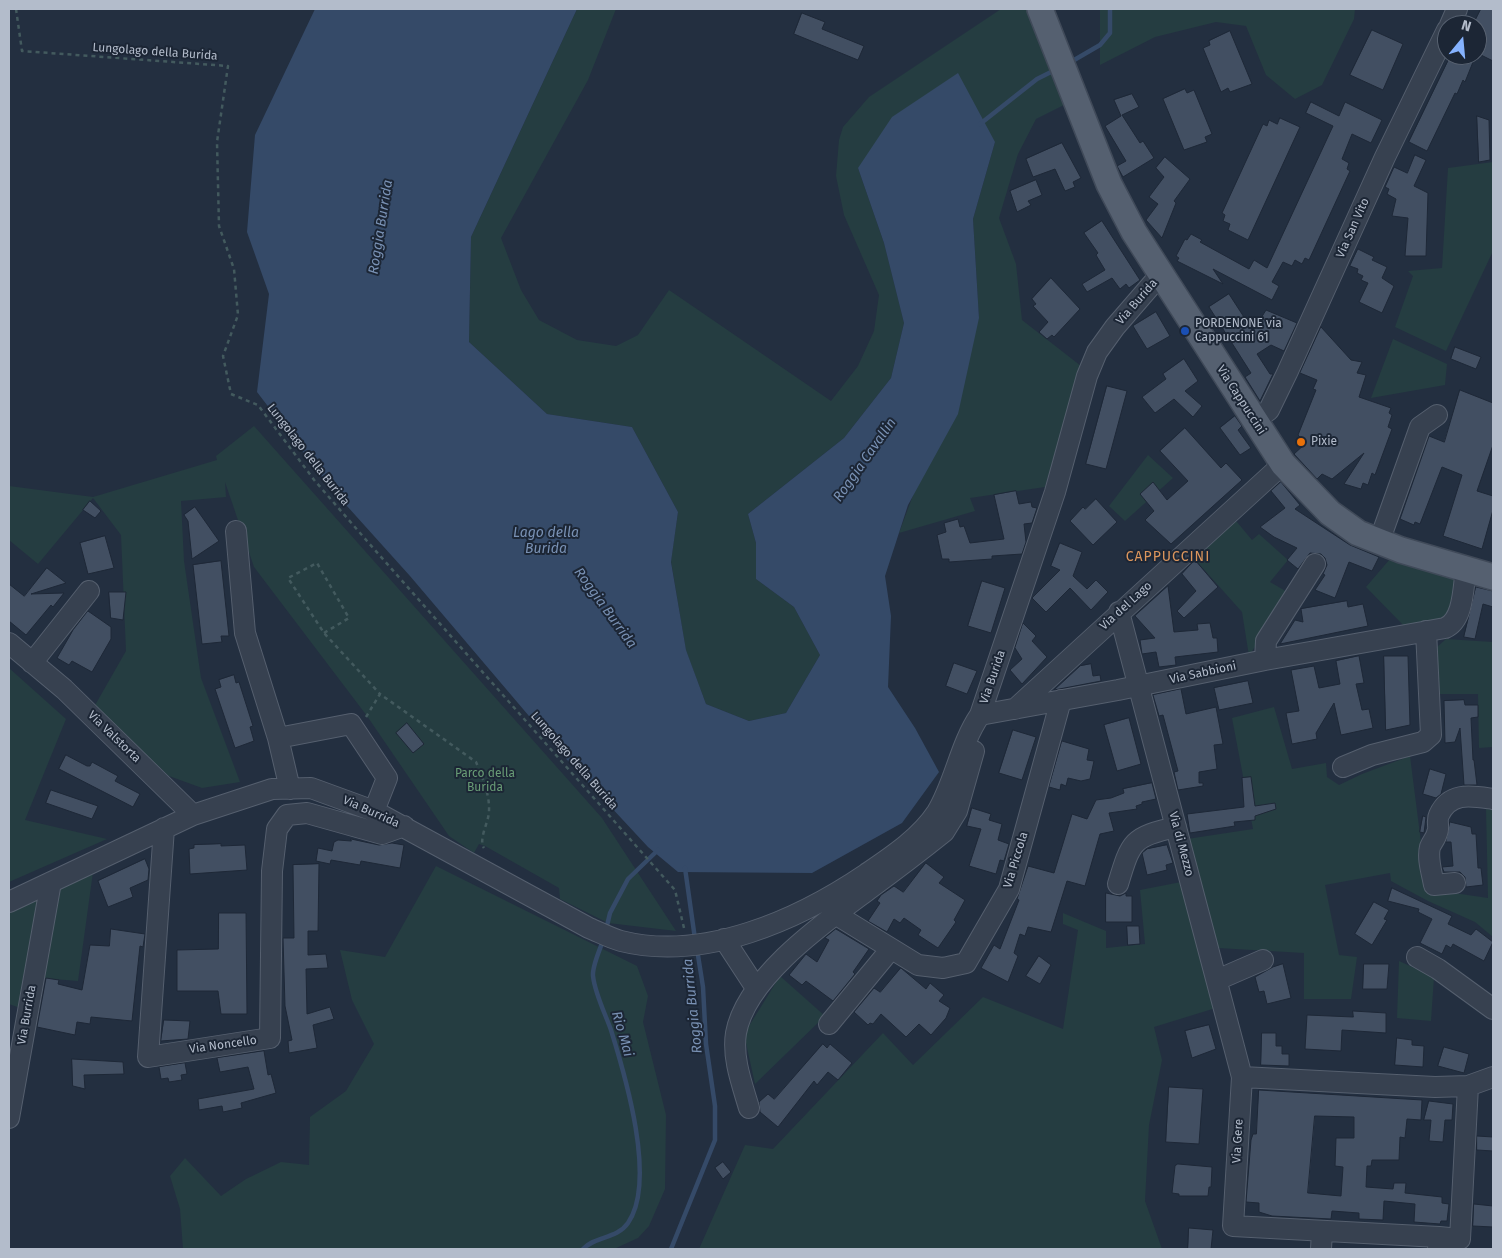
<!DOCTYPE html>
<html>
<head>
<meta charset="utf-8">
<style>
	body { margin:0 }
	#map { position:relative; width:1502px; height:1258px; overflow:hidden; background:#232f40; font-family:"Fira Sans",sans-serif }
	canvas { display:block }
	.frame { position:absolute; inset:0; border:10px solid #b3bccb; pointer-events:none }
	.north { position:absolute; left:1437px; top:15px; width:50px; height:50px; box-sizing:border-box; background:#1c2635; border:1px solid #586271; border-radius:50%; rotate:17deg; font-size:14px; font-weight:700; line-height:20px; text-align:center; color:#b3bccb }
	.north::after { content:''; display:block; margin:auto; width:18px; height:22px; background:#85b2fe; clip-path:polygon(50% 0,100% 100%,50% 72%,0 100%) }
</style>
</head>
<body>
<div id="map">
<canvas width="1502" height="1258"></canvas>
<div class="frame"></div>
<div class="north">N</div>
</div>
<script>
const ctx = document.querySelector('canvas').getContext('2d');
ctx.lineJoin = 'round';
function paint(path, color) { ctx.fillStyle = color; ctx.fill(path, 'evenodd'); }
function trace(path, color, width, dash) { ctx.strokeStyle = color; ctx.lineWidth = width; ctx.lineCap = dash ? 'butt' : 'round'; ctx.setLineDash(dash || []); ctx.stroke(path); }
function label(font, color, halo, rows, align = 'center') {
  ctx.font = font + ' "Fira Sans",sans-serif'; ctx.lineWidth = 4; ctx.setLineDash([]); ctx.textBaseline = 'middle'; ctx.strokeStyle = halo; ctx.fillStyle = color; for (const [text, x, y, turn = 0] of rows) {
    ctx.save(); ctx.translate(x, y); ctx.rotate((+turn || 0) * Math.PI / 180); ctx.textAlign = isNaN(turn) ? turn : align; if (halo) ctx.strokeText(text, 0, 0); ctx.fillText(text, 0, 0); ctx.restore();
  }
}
paint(new Path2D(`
	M577,9h39l-28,71 -87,158 20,52 18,30 38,20 39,6 22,-11 31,-45 162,111 27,-35 16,-35 5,-36 -35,-80 -8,-39 3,-36 4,-13 26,-30 132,-88h28l35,96 -28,14 -18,35 -19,64 17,46 6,56 59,46 -36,121 -75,11 5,13 -76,22 80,-215 -6,-99 22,-77 -137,26 26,75 20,80 -13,55 -47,60 -96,76 8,29v36l38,28 26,48 -34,58 -37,8 -43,-17 -20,-53 -15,-90 7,-49 -46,-85 -85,-13 -78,-72 2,-105z
	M1100,9h255l-1,10 -32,66 -27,14 -29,-24 -20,-49 -30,-4 -61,15 -55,28z
	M1493,162v89l-47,100 -51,-24 18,-51 -5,-5 34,-3 6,-100z
	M1393,339l54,25 -2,21 -74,13z
	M254,426l348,392 74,113 -68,-8 -48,-24 -1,-11 -74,-42 -6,-2 -5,9 -25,-17 -82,-120 -113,-149 -29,-85 1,15 -45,4 3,60 17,117 39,104 -38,6 -33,-12 -75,-69 32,-56 -5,-116 -28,-37 -55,66 -29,-24v-54l84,11 124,-37 -1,-4z
	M1148,455l25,23 -48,43 -16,-15z
	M1232,516l20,24 7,-6 29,26 -18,22 19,11 -40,63 -7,-44 -51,-57z
	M1390,559l68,19 -8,39 -45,10 -39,-40z
	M1446,639l47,3v105l-14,1 -1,-54h-40l-1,-47z
	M9,668l57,51 -41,101 82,19 -98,43z
	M1274,707l18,62 34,-6 1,14 12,8 23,-11 48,-18 17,133 61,9 -2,-89 7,1v127l-18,-15 -47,-21 -37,-20 -1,-8 -65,12 14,70 18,2 -6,42h-47v-46l-86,-5 -31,-109 66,-10 -21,-111z
	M436,866l201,100 11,30 -5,26 23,93 -1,74 -16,37 -11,12 -24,11h-431l-3,-40 -10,-33 15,-18 36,38 25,-17 35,-17 28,3 1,-48 36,-26 28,-47 -22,-44 -12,-50 45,7z
	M93,872l-15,109 -50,-4 -8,31 -11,-4v-95z
	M1181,882l38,125 -65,20 8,33 -13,65 -4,76 17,48h-463l46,-104 28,4 110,-116 30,32 70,-68 80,32 15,-99 -15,-6v-11l43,18v17l39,-4 -5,-54z
	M1399,961l35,16 -3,44 -34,-3z
	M780,976l45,40 -70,68 -11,-50z`), '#253d41');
paint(new Path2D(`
	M315,9h262l-106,228 -2,105 78,72 85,13 46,85 -7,50 15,88 20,54 43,17 37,-8 34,-58 -26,-48 -38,-28v-36l-8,-29 96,-76 47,-60 13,-55 -20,-80 -26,-75 34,-51 66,-44 37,69 -22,77 6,99 -21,96 -50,91 -23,71 6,40 -3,71 27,41 24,44 -37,51 -90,50 -134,-1 -30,-25 -91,-98 -147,-173 -81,-90 -72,-94 12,-98 -22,-62 8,-97z`), '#354a68');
trace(new Path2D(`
	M1069,63l31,-18 10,-12v-24
	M980,124l57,-45 18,-9
	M685,868l10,71
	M606,930l4,-17 18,-34 30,-29
	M583,1249c12,-13 34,-10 45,-26 29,-42 -3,-148 -17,-193 -6,-17 -16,-36 -18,-54 -1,-10 7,-26 10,-36
	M671,1249l44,-109v-34l-9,-62 -3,-57 -6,-38`), '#354a68', 4.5);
const building = new Path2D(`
	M1481,9h12v52l-16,-8v-28h-4z
	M802,13l23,9 -3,7 42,17 -6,14 -64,-26z
	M1372,30l31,14 -20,46 -33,-15z
	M1230,31l22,53 -22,8 -2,-4 -7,4 -18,-44 7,-3 -1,-4z
	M1451,55h8l14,7 -8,20 -2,-2 -6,14 -2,-1 -28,58 -18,-9z
	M1185,89l2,4 7,-3 18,44 -7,3 2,5 -23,8 -21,-51z
	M1132,94l7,13 -17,8 18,28 3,-2 11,17 -31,19 -6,-11 9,-5 -21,-35 16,-10 -7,-16z
	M1311,102l28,14 6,-14 37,18 -11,23 -19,-9 -10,25 7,4 -2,6 3,2 -41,89 -4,-2 -3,6 -7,-4 -3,6 -9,-4 -11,20 7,4 -7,14 -59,-31 10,15 -46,-23 2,-3 -3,-2 9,-17 2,1 4,-6 11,6 -2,2 49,27 5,-9 13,8 66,-142 -27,-13z
	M1477,116l12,4 1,40 -11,2z
	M1280,118l20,9 -52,113 -20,-10 2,-6 -7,-3 2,-6 -3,-2 41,-89 4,2 2,-6 8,4z
	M1062,143l19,35 -8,4 2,5 -10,4 -10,-22 -22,8 -7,-18z
	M1415,155l11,5 -12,26 14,7 -2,63h-21l3,-38 -16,-2 4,-17 -9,-5 2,-5 -4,-2 9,-20 13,6z
	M1165,157l25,22 -16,22 2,2 -14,35 -16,-18 12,-16 -9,-7 15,-20 -8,-9z
	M1036,180l6,15 -14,6 3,4 -14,7 -7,-21z
	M1102,221l38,59 -11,8 -3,-4 -6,5 -8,-11 -25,14 -5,-8 23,-14 -9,-15 2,-2 -14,-20z
	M1358,249l16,8 -2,3 15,7 -5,11 12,8 -12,27 -23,-11 9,-19 -7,-3 2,-4 -6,-3 1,-4 -8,-3z
	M1051,278l29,31 -26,28 -2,-2 -5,4 -8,-7 9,-10 -15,-16 3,-2 -4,-5z
	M1229,294l24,37 13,-21 31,13 -13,28 -13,-6 -14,9 13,20h3l-13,27 -15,-24 6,-4 -42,-66z
	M1156,312l14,24 -23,13 -14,-23z
	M1321,327l30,33 11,2 -5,11 9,2 -7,22 32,11 -2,5 3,2 -4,12 4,2 -17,46 -3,-2 -4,12 -5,-2 -2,6 -17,-5 20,-31 -32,26 -10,-5 -5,5 -23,-25 12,-11 -8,-8 18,-45 -3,-1 4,-9 -17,-7z
	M1455,347l26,10 -5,12 -25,-10z
	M1184,359l14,22 -13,10 17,15 -9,11 -19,-18 -19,14 -13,-16 24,-18 -3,-5z
	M1107,386l20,5 -21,78 -20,-5z
	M1460,390l33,13v42l-16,46 16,5v14l-11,39 -39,-13 19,-61 -20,-8 -22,57 -5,-2 -1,3 -14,-6 29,-83 15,6z
	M1235,416l7,10 -4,4 13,18 -11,7 -20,-27z
	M1185,428l36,40 5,-5 16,17 -71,64 -26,-24 9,-9 -14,-17 13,-12 14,18 21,-19 -28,-30z
	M1281,482l19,23 -5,4 55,36 29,12 -7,14 -23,-9 -14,36 -20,-8 10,-15 -2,-1 4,-9 -2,-7 -4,-4 -11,-1 -12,16 -11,-9 10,-12 -23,-11 -14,-10 25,-19 -14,-17z
	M1016,491l3,13 12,-2 1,5 5,1 -5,15 -8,1 2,18 -4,12 -30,2v3l-43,3v-3h-7l-5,-24 9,-3 -2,-9 14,-4 2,8 4,-1 6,17 34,-4 -10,-44z
	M1096,499l21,23 -24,23 -23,-24 13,-14 2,2z
	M90,501l11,10 -6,7 -12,-8z
	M195,507l24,34 -27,18 -4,-38 -4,-6z
	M105,536l9,32 -26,6 -8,-31z
	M1060,543l22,9 -9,24 14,13 9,-9 12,12 -17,18 -21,-22 -24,24 -14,-14 28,-28 -9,-4z
	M1195,560l23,27 -34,31 -7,-7 19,-20 -14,-17z
	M221,561l8,75h-8l1,6 -20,2 -9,-79z
	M47,568l19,15 -35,11 33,-1 -11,14 -2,-2 -25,30 -17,-14v-37l15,12z
	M982,581l23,7 -14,45 -23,-7z
	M1168,586l6,46 24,-2 -1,-6 13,-1 3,15h4l1,14 -43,5 1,8 -17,2 -3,-15 -14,2 -2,-14 15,-2 -20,-22z
	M1476,587l17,4v16l-10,-3 -8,35 -11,-2z
	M109,592h17l-3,28 -12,-2z
	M1347,601l1,6 15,-3 5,22 -88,18 15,-24 8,2 -2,-13z
	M88,611l23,16v12l-19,33 -20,-11 -3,4 -12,-7 16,-28z
	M1023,623l13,13 -4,5 15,16 -25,27 -12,-14 12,-11 -7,-11z
	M1359,656l5,27 -8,1 6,26 7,-1 4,19 -32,7 -7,-32 -18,30 1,6 -25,5 -6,-31 13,-2 -8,-41 23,-4 5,22 21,-4 -4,-23z
	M1384,656h24l2,69 -24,5z
	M954,663l23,8 -10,23 -21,-8z
	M1091,664l2,12 7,-1 1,6 -47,9 26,-24z
	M234,675l2,8 3,-1 14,44 -3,1 4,14 -19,7 -20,-59 6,-2 -2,-7z
	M1248,681l5,22 -34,7 -5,-22z
	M1181,689l5,25 30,-7 7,37 -9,1 3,24 -18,3v11h4v3l-25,4 -4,-18 4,-1 -15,-56 -4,1 -6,-21z
	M1464,700l1,5h13v12l-7,1 2,42h1l3,25h-13l-4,-57 -5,14 -10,1 -1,-42z
	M1129,718l12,46 -24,7 -13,-46z
	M407,723l17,21 -11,9 -17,-20z
	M1013,730l23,7 -14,43 -23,-7z
	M1062,741l27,8 -2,11 7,1 -4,18 -9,2 -13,-3 -2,8 -5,-2 -1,6 -11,-3z
	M66,755l21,11h3l2,-4 26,14 -3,5 25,13 -7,13 -74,-38z
	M1430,769l16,5 -5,20 -5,4 -13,-4z
	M1251,777l4,29 20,-3 1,6 -21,7v4l-21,2 1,4 -45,7 -3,-19 57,-7 -2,-29z
	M1152,783l4,16 -14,3v2l-6,2 1,3 -28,4 5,18 -14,3 -15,52 -18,-5 -16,51 -23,-5 -3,9 -5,-2 -6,19 4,3 -10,26 -27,-14 13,-23 6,4 19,-49 -2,-1 11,-33 26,7 18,-59 15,5 9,-19 15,-2 13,-5 -1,-4z
	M51,790l47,16 -6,13 -46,-16z
	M972,808l19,6 -2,6 13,4 -4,16 11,4 -5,17 -4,-1 -4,14 -27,-8 12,-37 -14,-3z
	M1423,816l3,1 -2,16 -4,-1z
	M1450,822l21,5 1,7h4l2,34h3l2,17 -17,2 -1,-10 -5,-5h-16l-2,-5 11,-1 -2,-24h-5z
	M351,839l28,6 13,-2 12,2 -4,23 -39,-7 -1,4 -29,-5 -1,4 -14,-3 2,-13 14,3 2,-9 4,-2 13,1z
	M221,844v2l24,-1 2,25 -57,4 -1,-25 5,-1v-3z
	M1167,845l6,18 -7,2 1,5 -20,5 -5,-22 5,-4z
	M145,859l4,10 -1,11 -18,8 3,9 -25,10 -10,-26z
	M926,863l18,14 -5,6 26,17 -11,20 2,2 -18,26 -20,-13 3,-5 -17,-12 -4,5 -6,-4 -7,13 -19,-11 12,-18 -3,-2 4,-6 13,-9 9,6z
	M319,864l-1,67h-10v24l18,-1 2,14 -22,1 1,45 23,-7 4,12 -21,6 4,23 -28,5 -1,-12 4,-1 -7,-34 -2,-68h11l-1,-73z
	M1392,888l60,28 -4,8 23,11 5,-6 17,13 -9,19 -31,-17 -2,4 -5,-3 -4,9 -22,-11 12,-24 -14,-7 1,-3 -31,-8z
	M1106,893l14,3 6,-3v3h6v26h-26z
	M1374,902l15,8 -5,9 3,1 -15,25 -17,-11z
	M219,913h27l1,101h-26l-3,-23h-41v-41l41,-1z
	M1127,926h12l1,18 -12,1z
	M111,929l34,5 -2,13 -3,-1 -8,75 -41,-4 -1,7 -13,-2 -2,13 -38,-8 9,-49 13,2 -1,4 24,6 8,-45 19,1z
	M836,929l33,20 -16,23 2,2 -22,27 -27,-20 -4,4 -13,-10 17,-21 11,8 12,-22 -4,-2z
	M1039,956l12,9 -11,19 -14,-8z
	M1283,964l8,34 -24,6 -3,-13 -5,1 -4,-15 18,-10z
	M1364,964h25l-2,25h-24z
	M901,968l25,21 4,-6 14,12 -5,6 11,7 -4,10 -15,17 -12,-11 -13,13 -25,-23 -8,10 -3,-1 -2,2 -14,-13 20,-24 6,4z
	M1353,1011l33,2v20l-44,-3 -1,21 -36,-2 2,-34 46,2z
	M164,1020l26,1 -2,18 -27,2z
	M1209,1025l7,24 -24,9 -7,-27z
	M1262,1033h14v13h6v8h7v12l-28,-1z
	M1397,1038l15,2v5l12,1 -1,21 -28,-2z
	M823,1044l4,4 3,-4 22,19 -14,17 -10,-8 -11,13 -3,-4 -36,46 -18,-15 -1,-10 9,-8 6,5z
	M1444,1047l25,7 -5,19 -26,-7z
	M264,1051l4,24 3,-1 5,19 -35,10 1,5 -19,4 -1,-6 -23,4 -1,-11 56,-10 -6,-22 -28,5 -3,-14z
	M72,1059l51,3 1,12 -40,1 1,14 -12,-3z
	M185,1063l2,11 -6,1 1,5 -13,2 -1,-4 -7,1 -2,-12z
	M1169,1087l34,2 -4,55 -33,-2z
	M1259,1090l163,10 -1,20 -14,-1 -2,19 -5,-1 -1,23h-27l-1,6h-4l-1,21 27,2 1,-6h12l-1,10 37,4v6l7,1 -2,17h-6l-1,3 -26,-2 1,-18 -31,-3 -1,19 -24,-1v-6l-27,-2 -1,8 -59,-3 -13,-4v-9l-13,-1 5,-62 2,-6h3zM1315,1116l39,1v21h-18l-1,28 8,1 -2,29 -33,-3z
	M1429,1101l24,3 -1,16h-7l-2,22 -14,-1 2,-21h-7z
	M1477,1136l16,1v14l-16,-1z
	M723,1162l8,10 -8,7 -8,-11z
	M1178,1164l34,3 -1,20h-2l-1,9h-29v-2l-7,-1 3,-27z
	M1474,1204l19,2v21l-20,-1z
	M1189,1228l24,2 -2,19h-23z`);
paint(building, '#424f62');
trace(building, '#1e2837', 1);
const minor = new Path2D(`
	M1450,25l7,-16
	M1255,420l14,-10 18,-37 98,-216 62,-127
	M236,531l9,102 33,105 12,51
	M1379,542l41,-115 17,-12
	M1119,612l123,465
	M9,643l55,46 129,126
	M1265,660l1,-19 49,-77
	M32,663l57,-72
	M1015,709l268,-245
	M980,715l138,-25 147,-30 180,-32c19,-8 18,-41 21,-59
	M278,738l73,-14 36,54 -13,33
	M1343,767l29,-12 51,-13 8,-7 -5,-104
	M164,828l-16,229 122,-19 2,-167 5,-42 10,-14 20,-2 75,21 22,-8
	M1455,883l-21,2c-2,-12 -7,-26 -4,-38 2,-5 6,-9 7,-14 3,-5 -1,-12 2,-18 11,-24 33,-19 54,-16
	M1118,884c13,-43 14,-47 58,-57
	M9,902l184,-87 79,-26 39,-1 63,23 215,117c10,4 21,10 32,13 83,21 177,-21 245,-67 25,-17 54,-36 71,-62 18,-30 23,-68 43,-97l75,-223 32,-116 10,-24 18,-25 45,-52
	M835,914l83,51 25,3 23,-5 43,-74 52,-189
	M724,939l32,49
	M1417,957l21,12 55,40
	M1217,980l46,-20
	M829,1024l61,-74
	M749,1108c-7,-24 -17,-50 -13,-75 10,-56 89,-111 132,-143 26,-19 51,-38 76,-58l13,-21 17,-60
	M9,1118l42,-236
	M1439,1237l-206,-11 9,-149 193,10 33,-1 25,-9
	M1321,1249l1,-18
	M1438,1249l1,-12 21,2 8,-153`);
const major = new Path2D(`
	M1040,9l69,175 25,48 149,232 47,49 28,20 43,17 92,27`);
trace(minor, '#555f6e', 22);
trace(major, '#404a59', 28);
trace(new Path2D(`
	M16,9l6,42 206,15 -11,76 2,84 15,43 4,46 -15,41 8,38 27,11 57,76 52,60 308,349 9,38
	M324,633l25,-15 -32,-55 -29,15 36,55 56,61
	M366,717l14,-23 96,68c6,14 14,33 13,49 0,11 -11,28 -5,37`), '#435a5e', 2.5, [4, 4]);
trace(minor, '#374150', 20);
trace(major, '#556070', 25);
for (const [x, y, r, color] of [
	[1185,331,5,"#1a4fb4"],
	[1301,442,5,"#e8710a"]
]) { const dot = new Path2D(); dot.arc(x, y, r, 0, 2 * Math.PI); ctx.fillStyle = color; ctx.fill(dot); trace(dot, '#1c2635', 2); }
label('12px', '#b3bccb', '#1c2635', [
	["Lungolago della Burida",155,52,4],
	["Via San Vito",1353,228,-66],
	["Via Burida",1137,302,-49],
	["Via Cappuccini",1241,400,57],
	["Lungolago della Burida",308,455,52],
	["Via del Lago",1126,606,-42],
	["Via Sabbioni",1203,673,-12],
	["Via Burida",993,677,-71],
	["Via Valstorta",114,737,44],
	["Lungolago della Burida",574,761,49],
	["Via Burrida",371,812,24],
	["Via di Mezzo",1181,844,75],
	["Via Piccola",1016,860,-73],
	["Via Burrida",27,1015,-80],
	["Via Noncello",223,1045,-8],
	["Via Gere",1238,1141,-87]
]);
label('12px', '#b3bccb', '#1c2635', [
	["PORDENONE via",1195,324],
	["Cappuccini 61",1195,338],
	["Pixie",1311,442]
], 'left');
label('12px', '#699d76', '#1c2635', [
	["Parco della",485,774],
	["Burida",485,788]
]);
label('italic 14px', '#7991b4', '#1c2635', [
	["Roggia Burrida",381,227,-81],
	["Roggia Cavallin",865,460,-55],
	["Lago della",546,533],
	["Burida",546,549],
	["Roggia Burrida",605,608,54],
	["Roggia Burrida",693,1006,-96],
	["Rio Mai",622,1034,74]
]);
ctx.letterSpacing = '1px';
label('14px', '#dc965d', '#1c2635', [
	["CAPPUCCINI",1168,557]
]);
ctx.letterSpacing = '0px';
</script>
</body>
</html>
